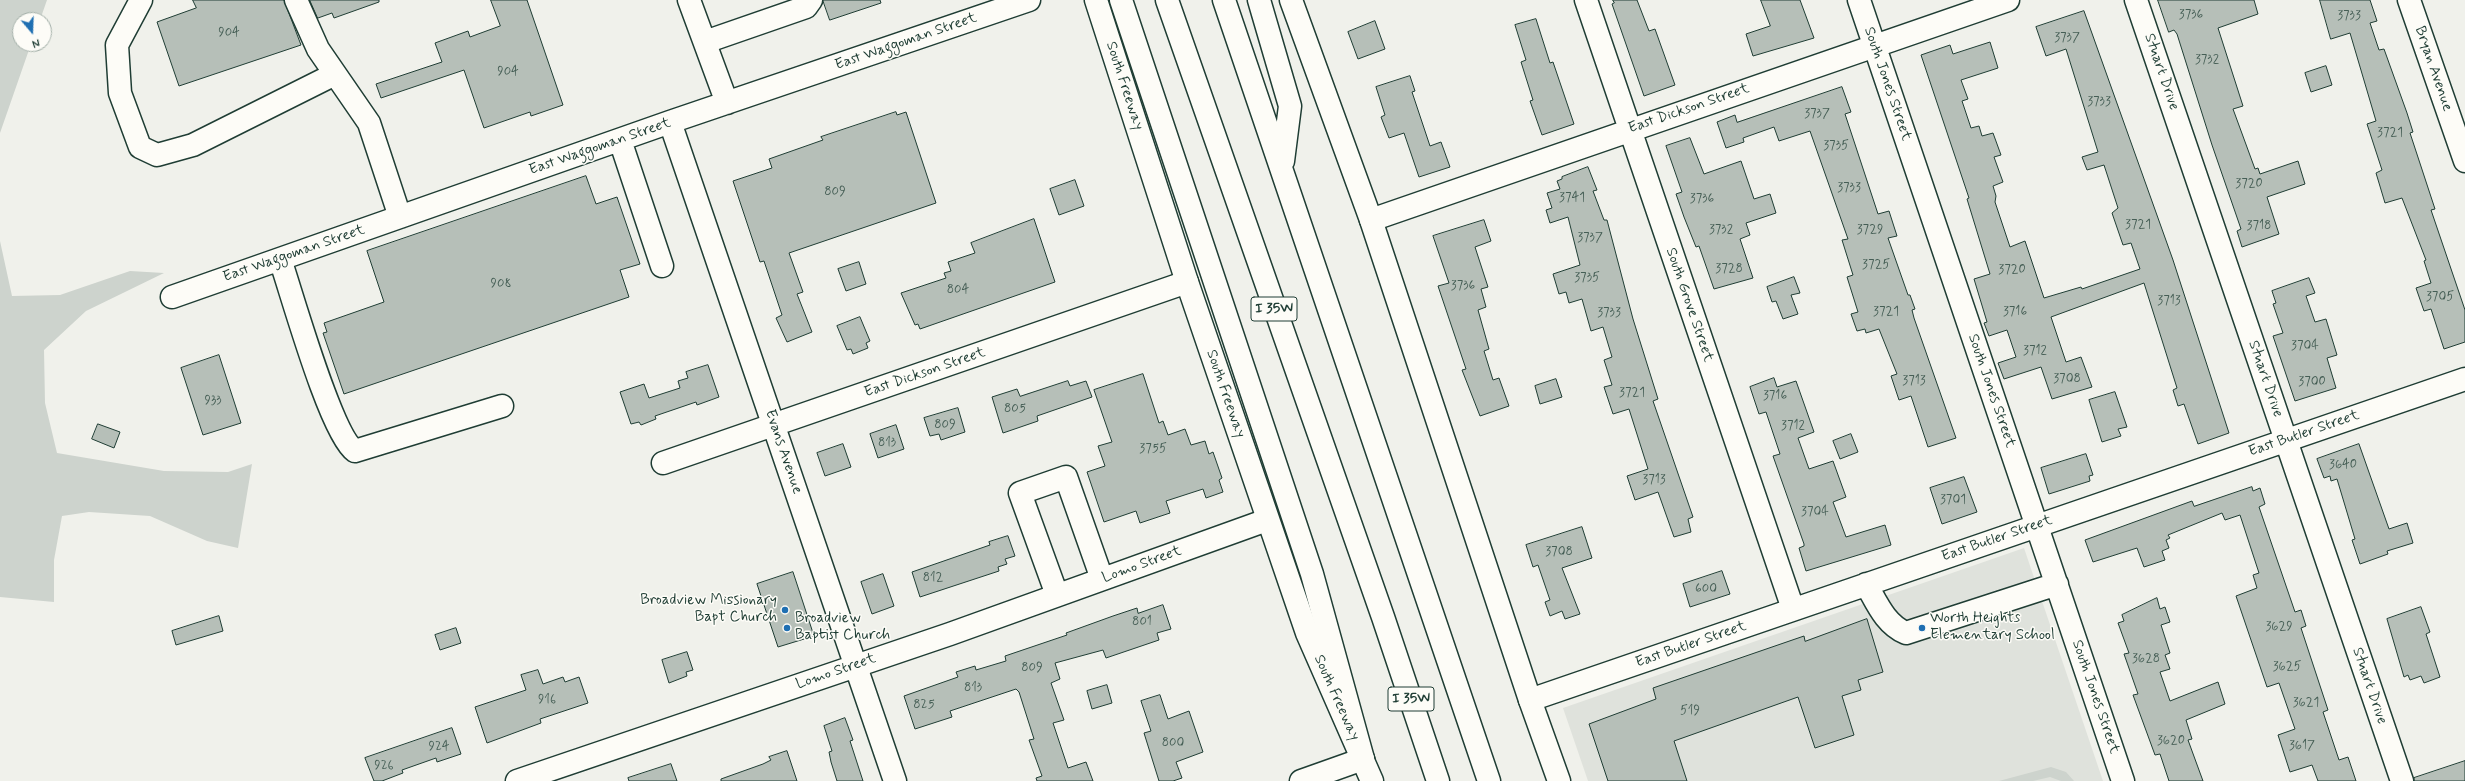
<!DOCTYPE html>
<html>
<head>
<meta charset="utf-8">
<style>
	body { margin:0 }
	#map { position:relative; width:2465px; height:781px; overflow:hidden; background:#f0f1eb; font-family:Mynerve,sans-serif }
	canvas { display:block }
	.north { position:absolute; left:12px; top:12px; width:40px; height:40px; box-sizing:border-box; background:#fdfcf7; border:1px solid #a4b0a9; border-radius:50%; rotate:161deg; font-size:11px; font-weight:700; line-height:16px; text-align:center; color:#1f3d34 }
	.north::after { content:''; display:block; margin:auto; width:14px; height:18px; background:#1f6fb2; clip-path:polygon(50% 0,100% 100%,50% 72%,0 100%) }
</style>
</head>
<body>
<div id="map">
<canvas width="2465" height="781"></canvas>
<div class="north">N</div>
</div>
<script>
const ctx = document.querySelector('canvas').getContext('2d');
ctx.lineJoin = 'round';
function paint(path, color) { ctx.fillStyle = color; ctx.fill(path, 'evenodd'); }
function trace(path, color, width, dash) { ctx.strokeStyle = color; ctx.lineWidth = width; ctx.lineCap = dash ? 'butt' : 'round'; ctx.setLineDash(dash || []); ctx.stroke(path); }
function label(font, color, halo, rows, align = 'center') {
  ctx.font = font + ' Mynerve,sans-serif'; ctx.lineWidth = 3; ctx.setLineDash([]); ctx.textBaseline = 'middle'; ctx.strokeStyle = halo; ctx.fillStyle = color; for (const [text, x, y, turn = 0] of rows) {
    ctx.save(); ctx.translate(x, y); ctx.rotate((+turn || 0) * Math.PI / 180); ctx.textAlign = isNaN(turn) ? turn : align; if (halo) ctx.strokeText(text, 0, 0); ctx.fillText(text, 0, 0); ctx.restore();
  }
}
paint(new Path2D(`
	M2024,548l79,233h-515l-25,-73z`), '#dfe2dc');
paint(new Path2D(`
	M0,0h47l-7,20h-20v24h11l-31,89z
	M0,241l12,55 48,-1 70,-24 34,2 -78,38 -42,39 1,53 12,50 107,18 64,1 24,-8 -14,84 -31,-7 -57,-25 -61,-4 -27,4 -8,44v42l-54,-5z
	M2051,767l15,5 8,9h-13l-11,-4 -17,4h-34z`), '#cdd3cd');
const building = new Path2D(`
	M193,0h91l17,45 -122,41 -22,-64 39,-14z
	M310,0h69v2l-45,16 -2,-5 -14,5z
	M491,0h36l36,105 -32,11 -1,-4 -46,16 -20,-58 -83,28 -5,-14 66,-22 -7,-19 33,-12 2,6 30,-11z
	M823,0h57l1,3 -51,17z
	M1613,0h24l12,31 6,-2 20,56 -31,11 -32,-92 2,-1z
	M1761,0h39l14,38 -61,18 -7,-22 24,-8z
	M2158,0h96l4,14 -40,14 25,78 -10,3 22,60 3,-1 2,6 38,-13 7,23 -38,13 12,37 -37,13 -5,-16 4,-2 -29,-84 -35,-111 -3,-4 -5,2z
	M2320,0h50l7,21 -7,2 9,27 5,-1 23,64 6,19 -3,1 25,76 -4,1 34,100v32l-21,7 -13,-40 -7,2 -8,-23 15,-5 -7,-22 2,-1 -24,-62 -17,5 -9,-30 6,-3 -15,-46 9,-3 -26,-88 -19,6z
	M2084,11l89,249 56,173 -31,11 -14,-40 -6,2 -5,-16 4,-2 -33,-105 -93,34 15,45 15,-5 11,30 -40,12 -11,-32 -37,12 -6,-16 18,-6 -9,-27 -18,6 -5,-13 3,-1 -13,-43 16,-5 -23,-75 2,-1 -48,-143 29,-10 3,9 37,-12 8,26 -37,12 7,19 -6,2 9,27 8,-2 3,10 11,-3 8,22 -7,2 9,25 -10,4 3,10 -1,6 15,45 15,-6 19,57 37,-11 1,2 58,-20 -9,-26 -8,2 -11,-32 6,-5 -14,-43 -17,5 -5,-13 16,-5 -32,-103 -20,7 -10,-29z
	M1536,19l14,44 3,-1 21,62 -32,11 -12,-34 3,-1 -12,-38 5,-2 -11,-35z
	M1375,21l10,28 -27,10 -10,-27z
	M2326,66l6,19 -21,7 -6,-19z
	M1410,76l5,15 -3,1 18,54 11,-4 9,25 -31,10 -15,-44 -15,5 -8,-21 4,-2 -9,-28z
	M1842,87l9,25 -6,2 33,100 11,-3 8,25 -9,2 20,57h2l5,14 -3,1 2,8 42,120 -28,9 -17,-51 -12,4 -8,-24 6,-2 -18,-45 -13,4 -1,-4 -8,2 -6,-17 7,-2 -11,-35 6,-2 -11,-35 6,-1 -38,-108 -31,10 -5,-14 -31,11 1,4 -18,6 -9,-26 18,-7 2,7z
	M896,112l1,3 9,-3 30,91 -147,50 14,39 -6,2 15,38 -25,10 -11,-24 6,-3 -18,-54 -4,1 -27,-81 39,-13 -3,-9 54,-19 -2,-3z
	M1690,138l14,36 37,-13 13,38 16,-5 6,19 -30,10 4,12 -10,4 13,39 -39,11 -15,-43 -3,1 -12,-30 -8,-23 6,-2 -16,-46z
	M1588,167l9,23 -4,1 11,29h3l26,99 25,80 -5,2 40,116 -5,2 3,13 -17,5 -16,-45 -23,8 -8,-24 21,-7 -19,-60 -16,5 -9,-27 8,-2 -8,-25 8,-3 -9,-30 -12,4 -9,-32 -13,4 -3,-11 -7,2 -6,-20 27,-9 -12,-48 -18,6 -4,-13 6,-2 -5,-15 13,-4 -3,-8 5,-2v-2z
	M586,176l10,28 21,-7 23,67 -20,6 9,27 -285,97 -21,-61 4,-1 -3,-9 60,-21 -17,-51z
	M1075,180l9,26 -25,9 -9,-26z
	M1034,219l21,63 -135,47 -2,-5 -3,1 -14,-32 45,-15 -2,-5 7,-2 -3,-9 27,-9 -4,-10z
	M1484,220l7,21 -16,6 13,40 -7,2 5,18 -8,3 11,39 -5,2 9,29 6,-2 10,28 -29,10 -18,-46 4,-1 -28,-83 11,-3 -16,-47z
	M859,262l7,22 -20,7 -8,-22z
	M1794,277l6,16 -9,2 7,19 -15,5 -7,-18 -4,1 -5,-15z
	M2309,278l6,15 -9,3 9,26 11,-3 11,36 -10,3 9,30 -41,13 -22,-65 10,-3 -10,-29 3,-1 -4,-12z
	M860,317l10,24 -4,2 2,5 -15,6 -2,-5 -4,1 -10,-24z
	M219,355l22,68 -38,12 -22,-67z
	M708,365l11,32 -22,8 -1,-3 -41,14 1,3 -15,6 -2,-3 -8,2 -11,-32 24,-8 5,14 31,-10 -2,-7 10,-3 -2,-6z
	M1143,374l16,49 4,-2 5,14 17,-6 6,16 14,-4 4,13 4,-2 9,26 -3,2 4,12 -17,6 -3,-9 -37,12 4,12 -30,10 -4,-12 -32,11 -17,-50 18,-6 -7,-20 14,-4 -18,-52z
	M1774,378l3,9 19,-6 18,51 -16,6 11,31 24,-8 13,36 -13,5 13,35 39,-12 6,20 -85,26 -7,-23 5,-2v-2l-31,-88 7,-2 -14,-42 -7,2 -9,-27z
	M1556,379l6,18 -22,7 -5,-18z
	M1068,381l2,5 16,-5 6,16 -55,19 1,5 -35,12 -11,-36 25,-8 3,7z
	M2115,392l12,35 -9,2 3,7 -19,6 -13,-42z
	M958,408l7,24 -24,8 -2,-6 -9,2 -6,-18z
	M98,424l22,8 -6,16 -22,-9z
	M896,425l8,24 -26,9 -8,-24z
	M1851,434l7,18 -18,7 -7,-18z
	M843,444l8,23 -26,9 -8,-23z
	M2359,444l30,85 18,-6 6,20 -26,8 1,3 -28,10 -8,-24 3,-1 -18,-60 -6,2 -1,-5 -6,2 -7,-19z
	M2086,454l7,21 -4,1 1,5 -41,13 -8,-26z
	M1964,477l13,35 -35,12 -12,-36z
	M2252,487l1,4 7,-3 5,16 -6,3 36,105 6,-2 5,16 -5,2 27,82 -5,2 16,48 9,-3 8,24h-38l-6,-16 -22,7 -12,-37 17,-6 -16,-46 -12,4 -31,-91 21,-8 -4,-13 6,-2 -19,-58 -15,5 -3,-7 -54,22 2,3 -4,2 3,8 -7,3 3,9 -21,7 -7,-19 -44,14 -8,-22 107,-39 2,5z
	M1582,527l10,31 -30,10 18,46 -15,5 -3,-8 -12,5 -5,-14 5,-2 -12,-35 -5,2 -7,-22z
	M1008,536l7,20 -10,3 2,5 -9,3 1,4 -79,26 -8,-25 78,-27 -1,-3z
	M1722,571l8,23 -40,13 -7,-23z
	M793,572l21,64 -36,11 -21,-63z
	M883,574l11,32 -22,8 -11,-32z
	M2157,598l3,11 5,-2 5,15 -9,3 9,28 -5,2 5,14 -10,3 10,29 48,-19 7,22 -39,16 6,19 -4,1 15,41h-34l-9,-27 -5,1 -22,-60 5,-1 -14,-40 5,-1 -11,-30 6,-2 -2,-6z
	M1163,605l8,24 -14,4 2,7 -53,18 -3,-8 -48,13 5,16 -9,4 13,37 -11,3 15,45 18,-6 7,19h-56l-1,-3 6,-2 -13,-36 5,-1 -15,-47 -3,-3 -66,22 2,6 -37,12 -11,-33 54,-19 -2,-5 19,-6 1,4 30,-9 -1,-5 62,-21 -1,-2 47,-17 24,-8 1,5z
	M2421,607l9,25 -4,2 14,43 -16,6 -3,-7 -11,4 -2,-5 -4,2 -17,-58z
	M219,616l4,15 -47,14 -4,-14z
	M1867,619l16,53 -25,8 3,10 -19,6 12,39 -39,13 -17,-51 -124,44 13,40h-79l-19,-57 67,-25 -3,-11 151,-52 1,5z
	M456,628l5,15 -21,7 -5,-15z
	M687,652l6,18 -7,2 1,4 -18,7 -7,-23z
	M538,670l5,14 20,-7 2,5 14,-5 9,26 -48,16 1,4 -54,20 -12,-36 51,-17 -5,-15z
	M1107,685l5,18 -20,6 -5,-18z
	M1160,695l8,24 21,-8 14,41 -27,10 6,16 -9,3h-14l-15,-48 7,-2 -10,-30z
	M845,718l8,22 -3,1 13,40h-26l-6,-19 -2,-10 3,-1 -8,-25z
	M452,728l9,26 -24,8 -1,-4 -34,12 1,3 -21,8h-8l-9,-23z
	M787,751l10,30h-76v-2l42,-15 8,-4 -2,-3z
	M2465,761v20h-51v-3z
	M671,764l6,17h-48l-1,-3z`);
paint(building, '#b6bfb8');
trace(building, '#1f3d34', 1);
const minor = new Path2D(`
	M141,0l-24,45 3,48 20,54 17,8 36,-10 142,-71
	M296,0l22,49 51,74 31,94
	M689,0l38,103
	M1586,0l207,609
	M1859,0l264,781
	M2136,0l266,781
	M2409,0l56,161
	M705,42l101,-35 5,-7
	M670,122l225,659
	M620,140l42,126
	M1371,220l637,-220
	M280,259c12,35 51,176 75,192l147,-45
	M172,297l498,-175 359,-122
	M663,463l524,-181
	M1866,584c11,19 19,40 40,49l151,-49
	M1057,595l-37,-102 46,-16 36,102
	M1530,700l935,-321
	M517,781l433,-147 317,-114
	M1301,781l62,-22`);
const major = new Path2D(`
	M1096,0l91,282 120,351 65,148
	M1291,0l80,220 159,480 29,81`);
const highway = new Path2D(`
	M1121,0l191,574 51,185
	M1167,0l216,617 55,164
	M1224,0l265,781
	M1259,0l31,106 -7,55`);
trace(minor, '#1f3d34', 25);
trace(major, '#1f3d34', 25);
trace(highway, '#1f3d34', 25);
trace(minor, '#fdfcf7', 22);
trace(major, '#fdfcf7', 22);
trace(highway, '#fdfcf7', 22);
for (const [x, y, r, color] of [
	[785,610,4,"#1f6fb2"],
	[787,628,4,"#1f6fb2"],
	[1922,628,4,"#1f6fb2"]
]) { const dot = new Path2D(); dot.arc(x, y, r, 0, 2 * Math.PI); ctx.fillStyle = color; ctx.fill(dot); trace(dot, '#fdfcf7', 1.5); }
label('13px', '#455e55', null, [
	["3736",2191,15],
	["3733",2349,16],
	["904",229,33],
	["3737",2067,38],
	["3732",2207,60],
	["904",508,72],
	["3733",2099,102],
	["3737",1817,114],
	["3721",2390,133],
	["3735",1836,146],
	["3720",2249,184],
	["3733",1849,188],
	["809",835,192],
	["3741",1572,198],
	["3736",1702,199],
	["3721",2138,225],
	["3718",2259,226],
	["3732",1721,230],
	["3729",1870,230],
	["3737",1590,238],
	["3725",1876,265],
	["3728",1729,269],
	["3720",2012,270],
	["3735",1587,278],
	["908",501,284],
	["3736",1463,286],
	["804",958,290],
	["3705",2440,297],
	["3713",2169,301],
	["3721",1886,312],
	["3716",2015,312],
	["3733",1609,313],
	["3704",2305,346],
	["3712",2035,351],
	["3708",2067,379],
	["3713",1914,381],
	["3700",2312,382],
	["3721",1632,393],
	["3716",1775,396],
	["933",213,401],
	["805",1015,409],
	["809",945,425],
	["3712",1793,426],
	["813",887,443],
	["3755",1153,449],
	["3640",2343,465],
	["3713",1654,480],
	["3701",1953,500],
	["3704",1815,512],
	["3708",1559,552],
	["812",933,578],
	["600",1706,589],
	["801",1142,622],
	["3629",2279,627],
	["3628",2146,659],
	["3625",2287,667],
	["809",1032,668],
	["813",973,688],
	["916",547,700],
	["3621",2306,703],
	["825",924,705],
	["519",1690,711],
	["3620",2171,741],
	["800",1173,743],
	["3617",2302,746],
	["924",439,747],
	["926",384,766]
]);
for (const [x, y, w] of [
	[1274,309,46],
	[1411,699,46]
]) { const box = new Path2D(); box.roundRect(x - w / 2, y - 12, w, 24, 3); ctx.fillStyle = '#fdfcf7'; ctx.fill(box); trace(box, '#1f3d34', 1); }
label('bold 14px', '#1f3d34', null, [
	["I 35W",1274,309],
	["I 35W",1411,699]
]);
label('15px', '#1f3d34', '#fdfcf7', [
	["East Waggoman Street",906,42,-19],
	["Bryan Avenue",2433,69,71],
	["Stuart Drive",2161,72,71],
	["South Jones Street",1887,84,71],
	["South Freeway",1124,86,72],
	["East Dickson Street",1689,109,-19],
	["East Waggoman Street",600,147,-19],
	["East Waggoman Street",294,254,-19],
	["South Grove Street",1689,305,71],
	["East Dickson Street",925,373,-19],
	["Stuart Drive",2265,379,71],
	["South Jones Street",1991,391,71],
	["South Freeway",1225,394,71],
	["East Butler Street",2304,434,-19],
	["Evans Avenue",783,452,71],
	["East Butler Street",1997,539,-19],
	["Lomo Street",1142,565,-20],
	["East Butler Street",1691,645,-19],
	["Lomo Street",836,672,-19],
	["Stuart Drive",2369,686,71],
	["South Jones Street",2095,697,71],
	["South Freeway",1336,698,66]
]);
label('15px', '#1f3d34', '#fdfcf7', [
	["Broadview Missionary",777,601,"right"],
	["Bapt Church",777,618,"right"],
	["Broadview",795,619],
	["Baptist Church",795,636],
	["Worth Heights",1930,619],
	["Elementary School",1930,636]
], 'left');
</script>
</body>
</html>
